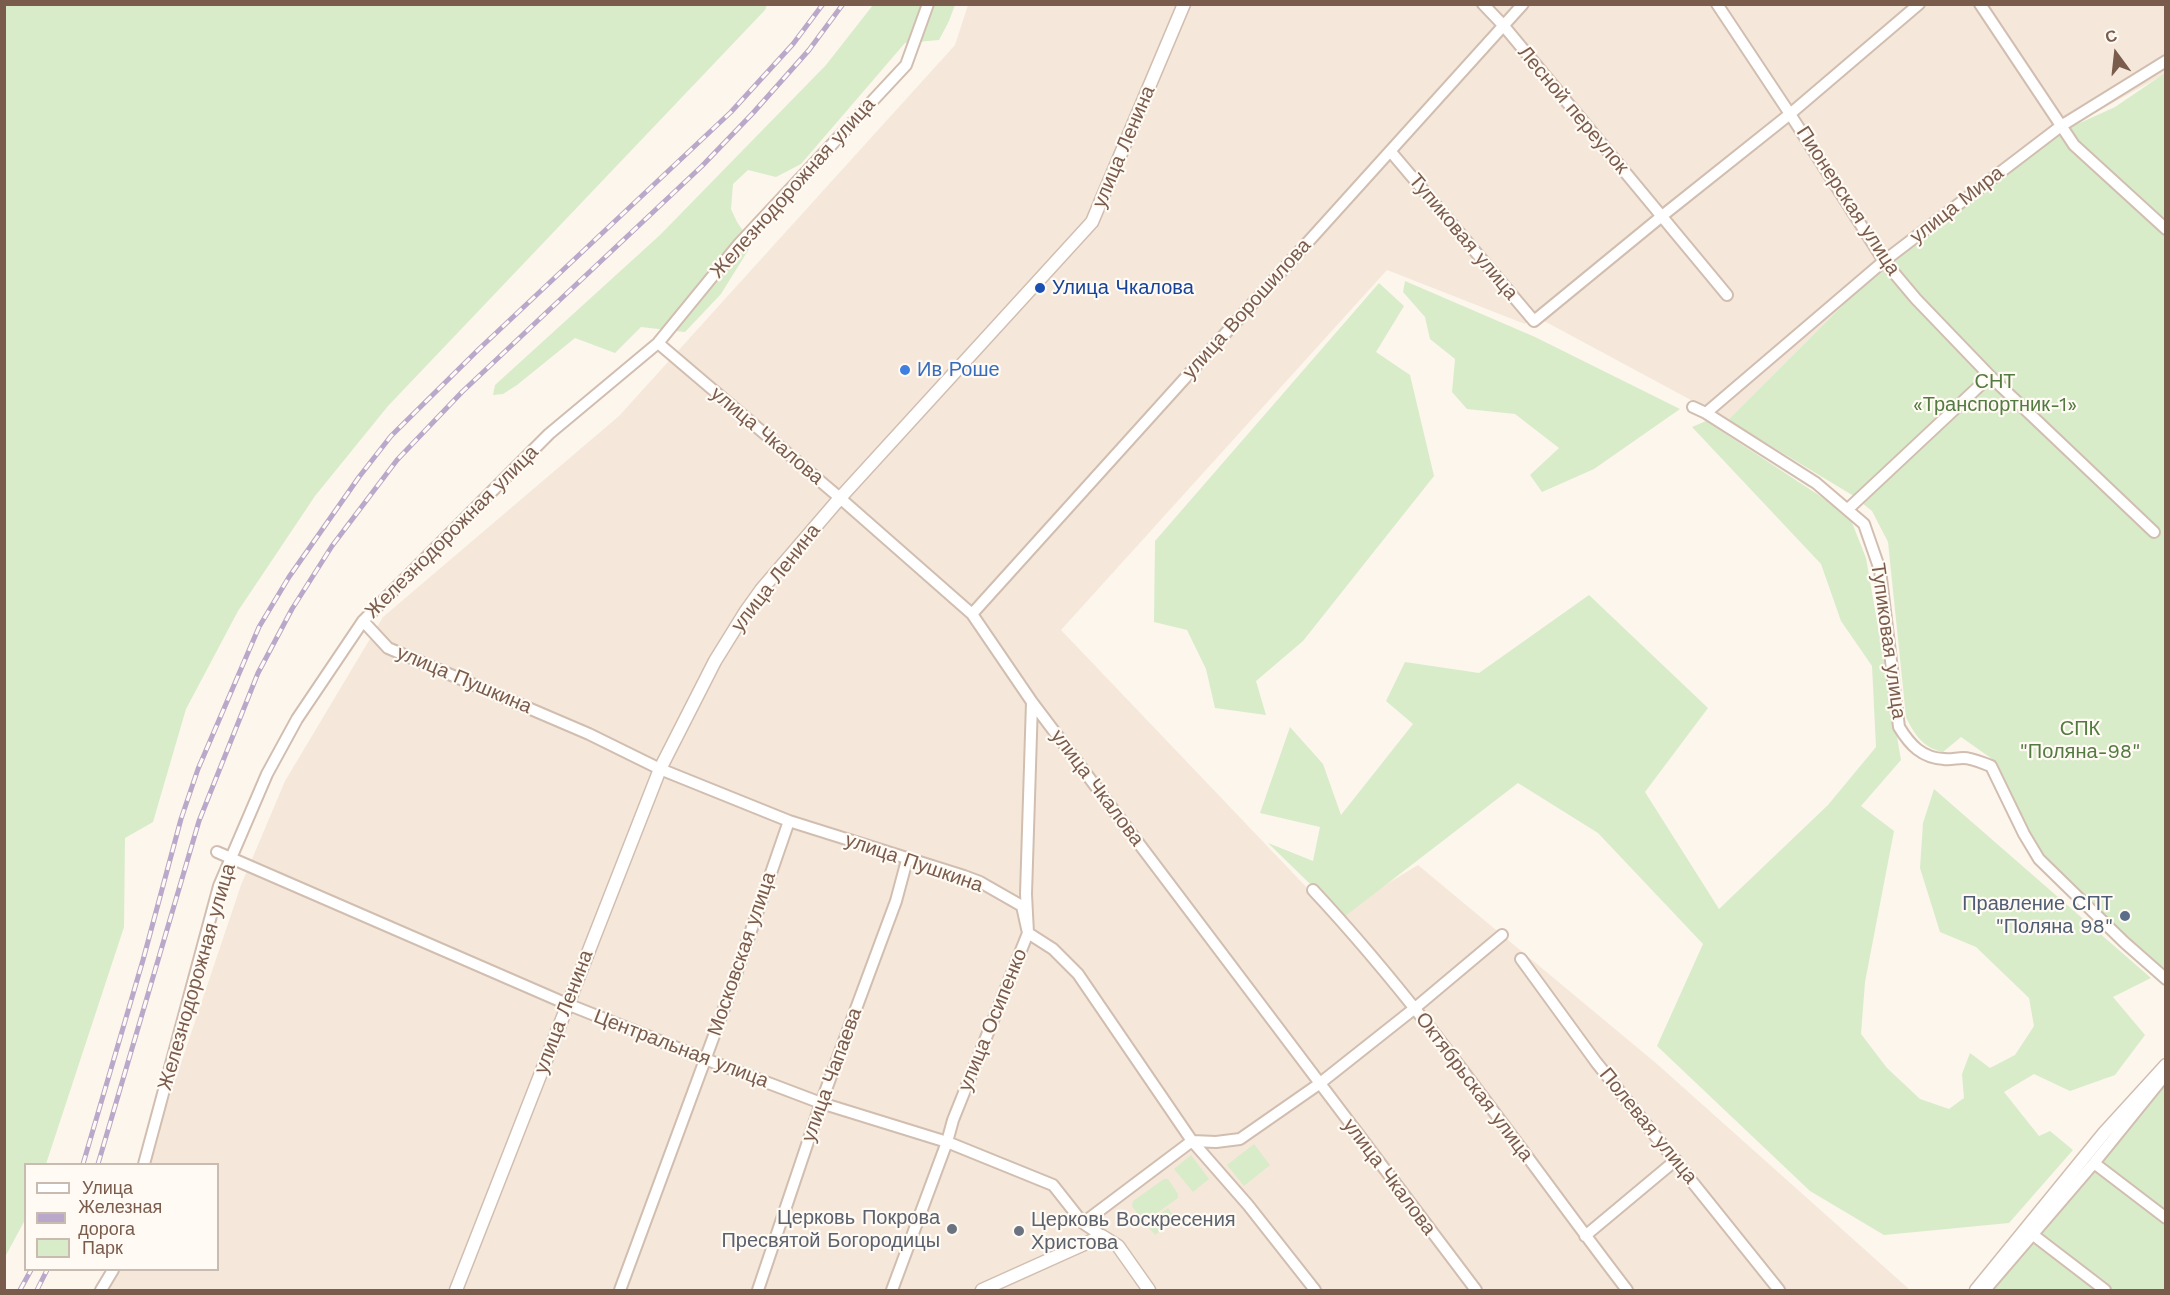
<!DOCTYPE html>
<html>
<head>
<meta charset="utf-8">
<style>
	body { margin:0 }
	#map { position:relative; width:2170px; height:1295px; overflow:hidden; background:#fdf6ec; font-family:"Work Sans",sans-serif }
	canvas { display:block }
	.frame { position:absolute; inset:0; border:6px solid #7a5c4d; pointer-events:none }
	.legend { position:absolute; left:24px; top:1163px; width:195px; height:108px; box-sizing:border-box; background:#fffaf3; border:2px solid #cabbb1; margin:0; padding:8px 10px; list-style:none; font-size:18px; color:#7a5c4d }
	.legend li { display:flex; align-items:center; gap:12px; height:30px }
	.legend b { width:30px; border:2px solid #cabbb1 }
	.north { position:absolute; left:2086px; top:24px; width:60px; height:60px; -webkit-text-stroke:4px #fffaf3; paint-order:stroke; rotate:345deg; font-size:16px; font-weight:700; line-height:24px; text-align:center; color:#7a5c4d }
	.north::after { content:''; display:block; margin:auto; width:21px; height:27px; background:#7a5c4d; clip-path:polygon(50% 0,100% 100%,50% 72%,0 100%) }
</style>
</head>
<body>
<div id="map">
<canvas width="2170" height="1295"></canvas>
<div class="frame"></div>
<ul class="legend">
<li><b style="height:8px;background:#fff"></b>Улица</li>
<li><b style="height:8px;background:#b9a8c9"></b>Железная дорога</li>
<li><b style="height:16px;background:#d8ecc9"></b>Парк</li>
</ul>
<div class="north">С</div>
</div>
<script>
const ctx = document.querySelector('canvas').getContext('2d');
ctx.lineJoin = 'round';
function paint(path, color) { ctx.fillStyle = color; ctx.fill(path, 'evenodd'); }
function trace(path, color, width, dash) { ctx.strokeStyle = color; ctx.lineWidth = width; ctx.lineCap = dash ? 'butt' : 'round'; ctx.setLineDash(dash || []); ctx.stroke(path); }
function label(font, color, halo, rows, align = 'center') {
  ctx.font = font + ' "Work Sans",sans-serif'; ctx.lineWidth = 4.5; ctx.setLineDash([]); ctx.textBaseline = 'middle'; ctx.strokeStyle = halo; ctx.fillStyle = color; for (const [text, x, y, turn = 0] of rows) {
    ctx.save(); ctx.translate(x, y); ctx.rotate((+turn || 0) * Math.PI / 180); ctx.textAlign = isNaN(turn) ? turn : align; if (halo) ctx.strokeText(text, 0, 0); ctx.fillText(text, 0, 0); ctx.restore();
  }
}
paint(new Path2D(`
	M968,5h1197l1,68 -3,2 -101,56 -180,135 -154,154 -195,-105 -8,9 -138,-54 -326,360 273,286 84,-51 239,199 253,226h-1805l7,-20h106v-106h-71l94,-279 44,-104 98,-164 236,-201 336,-371z`), '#f5e8da');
paint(new Path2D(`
	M5,4l762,1 -2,5 -377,396 -73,90 -77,115 -52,98 -33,113 -28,16 -1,89 -78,237h-20l-1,56 -20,37z
	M873,5h82l-6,16 -10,19 -34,3 -104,121 -25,13 -28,-7 -15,14 -2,25 6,13 15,22 -31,50 -36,38 -44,-5 -26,26 -40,-15 -58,47 -14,9 -10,1 2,-10 165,-150 166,-170z
	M2165,73v900l-117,-107 -25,-38 -14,-37 -14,-30 -34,-24 -18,15c-20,-4 -29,-18 -37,-35l-18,-175 -16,-31 -20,-16 -124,-75 154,-154 180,-135 53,-24z
	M1405,281l130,56 145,72 -86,60 -52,23 -12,-17 29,-27 -44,-34 -48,-5 -15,-17 3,-33 -25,-20 -5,-22 -22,-25z
	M1379,283l25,23 -28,46 34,23 24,101 -131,165 -47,40 10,34 -51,-7 -9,-39 -19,-39 -33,-8 1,-81z
	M1706,421l143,94 17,43 35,202 -40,46 33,25 -29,151 -4,52 26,34 33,31 29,10 15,-11 -2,-24 8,-21 20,15 25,-13 19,-29 -5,-28 -53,-51 -36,-15 -20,-64 3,-45 11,-34 217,189 -38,19 32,38 -30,40 -45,16 -36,-17 -30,18 35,44 11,-5 23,19 -64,73 -125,12 -74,-44 -153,-145 46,-102 -105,-111 -80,-50 -174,134 -76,-74 45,18 7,-34 -60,-14 30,-86 33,37 18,51 72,-91 -27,-23 19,-39 74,11 110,-78 119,113 -63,84 74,117 109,-104 48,-58 -4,-81 -31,-45 -20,-57 -129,-137z
	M2165,1079v211h-181z
	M1254,1144l16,21 -26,21 -17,-21z
	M1191,1155l18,24 -16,13 -19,-23z
	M1164,1179h4l10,15v4l-31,22h-5l-10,-14 1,-5z
	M1168,1208l8,11 -21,16 -9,-11z`), '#d8ecc9');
const minor = new Path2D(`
	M1483,4l20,21 224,270
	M1717,4l73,110 94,147 32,38 74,77 164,156
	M1980,4l94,141 92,84
	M1391,152l143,169 128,-105 128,-102 129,-110
	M658,343l182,155 132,116 60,88 444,588
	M1693,407l13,6 110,70 48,41 16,46 19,157c11,18 23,31 45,32 6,1 13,-1 19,-1 10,0 19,5 28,8l33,68 15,25 85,83 42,37
	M1706,413l178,-152 177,-135 105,-65
	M1848,509l142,-133
	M972,614l551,-610
	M363,621l25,27 201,86 71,35 129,52 175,55 16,6 42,24 6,27 25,16 25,25 114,167 56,64 67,85
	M217,852l350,152 138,55 116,44 126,39 106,43 30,38 19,13
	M1313,890c116,124 211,266 314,400
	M1521,959l75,103 183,228
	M2094,1163l72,55
	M144,1164l75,-278 48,-112 30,-55 66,-98 186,-187 109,-91 81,-99 167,-179 22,-61
	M1083,1223l109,-82 24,1 24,-3 79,-55 96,-76 87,-73
	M2032,1234l73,56
	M1585,1236l91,-76
	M101,1290l12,-20
	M620,1290l106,-287 63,-182
	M758,1290l63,-187 75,-202 11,-41
	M892,1290l55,-148 6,-22 75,-187 -2,-39 6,-192
	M1985,1290l109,-127 72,-89`);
const tertiary = new Path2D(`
	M456,1290l204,-521 55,-108 31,-50 15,-21 79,-92 252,-276 92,-218
	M982,1290l120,-54 16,10 31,44
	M1976,1290l128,-157 62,-68`);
trace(minor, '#d1beb0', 14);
trace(tertiary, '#d1beb0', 15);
trace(minor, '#fff', 10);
trace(tertiary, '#fff', 12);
const rail = new Path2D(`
	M83,1164l60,-204 38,-141 17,-50 61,-142 30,-50 70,-100 32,-41 88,-87 252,-237 62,-68 30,-40
	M98,1164l101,-343 59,-148 34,-64 40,-63 65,-86 65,-68 240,-226 51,-53 56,-63 34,-46
	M20,1290l11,-20
	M37,1290l10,-20`);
trace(rail, '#b9a8c9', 5);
trace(rail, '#fffaf3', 3, [9]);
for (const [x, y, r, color] of [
	[1040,288,6,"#1a4fb4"],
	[905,370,6,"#3f7fe0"],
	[2125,916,6,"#5c6f8a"],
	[952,1229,6,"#6b7280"],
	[1019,1231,6,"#6b7280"]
]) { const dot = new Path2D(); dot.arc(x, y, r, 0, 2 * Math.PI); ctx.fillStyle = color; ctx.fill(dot); trace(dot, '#fffaf3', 2); }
label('20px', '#7a5c4d', '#fffaf3', [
	["Лесной переулок",1573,110,50],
	["улица Ленина",1124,147,-67],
	["Железнодорожная улица",793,188,-48],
	["Пионерская улица",1848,201,57],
	["улица Мира",1957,205,-38],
	["Тупиковая улица",1463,237,50],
	["улица Ворошилова",1247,309,-48],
	["улица Чкалова",767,436,40],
	["Железнодорожная улица",452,532,-45],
	["улица Ленина",776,578,-52],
	["Тупиковая улица",1888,641,82],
	["улица Пушкина",464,680,23],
	["улица Чкалова",1097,788,53],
	["улица Пушкина",914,863,19],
	["Московская улица",742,954,-71],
	["Железнодорожная улица",197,977,-74],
	["улица Ленина",564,1012,-69],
	["улица Осипенко",993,1020,-68],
	["Центральная улица",681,1049,21],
	["улица Чапаева",832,1075,-70],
	["Октябрьская улица",1474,1087,53],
	["Полевая улица",1648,1126,51],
	["улица Чкалова",1389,1177,53]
]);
label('20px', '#164399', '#fffaf3', [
	["Улица Чкалова",1052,288]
], 'left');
label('20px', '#366cbe', '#fffaf3', [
	["Ив Роше",917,370]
], 'left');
label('20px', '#537a41', '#fffaf3', [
	["СНТ",1995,382],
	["«Транспортник-1»",1995,405],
	["СПК",2080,729],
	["\"Поляна-98\"",2080,752]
]);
label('20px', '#4e5e75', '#fffaf3', [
	["Правление СПТ",2113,904],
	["\"Поляна 98\"",2113,927]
], 'right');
label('20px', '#5b616d', '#fffaf3', [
	["Церковь Покрова",940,1218],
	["Пресвятой Богородицы",940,1241],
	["Церковь Воскресения",1031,1220,"left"],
	["Христова",1031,1243,"left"]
], 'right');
</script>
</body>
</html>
